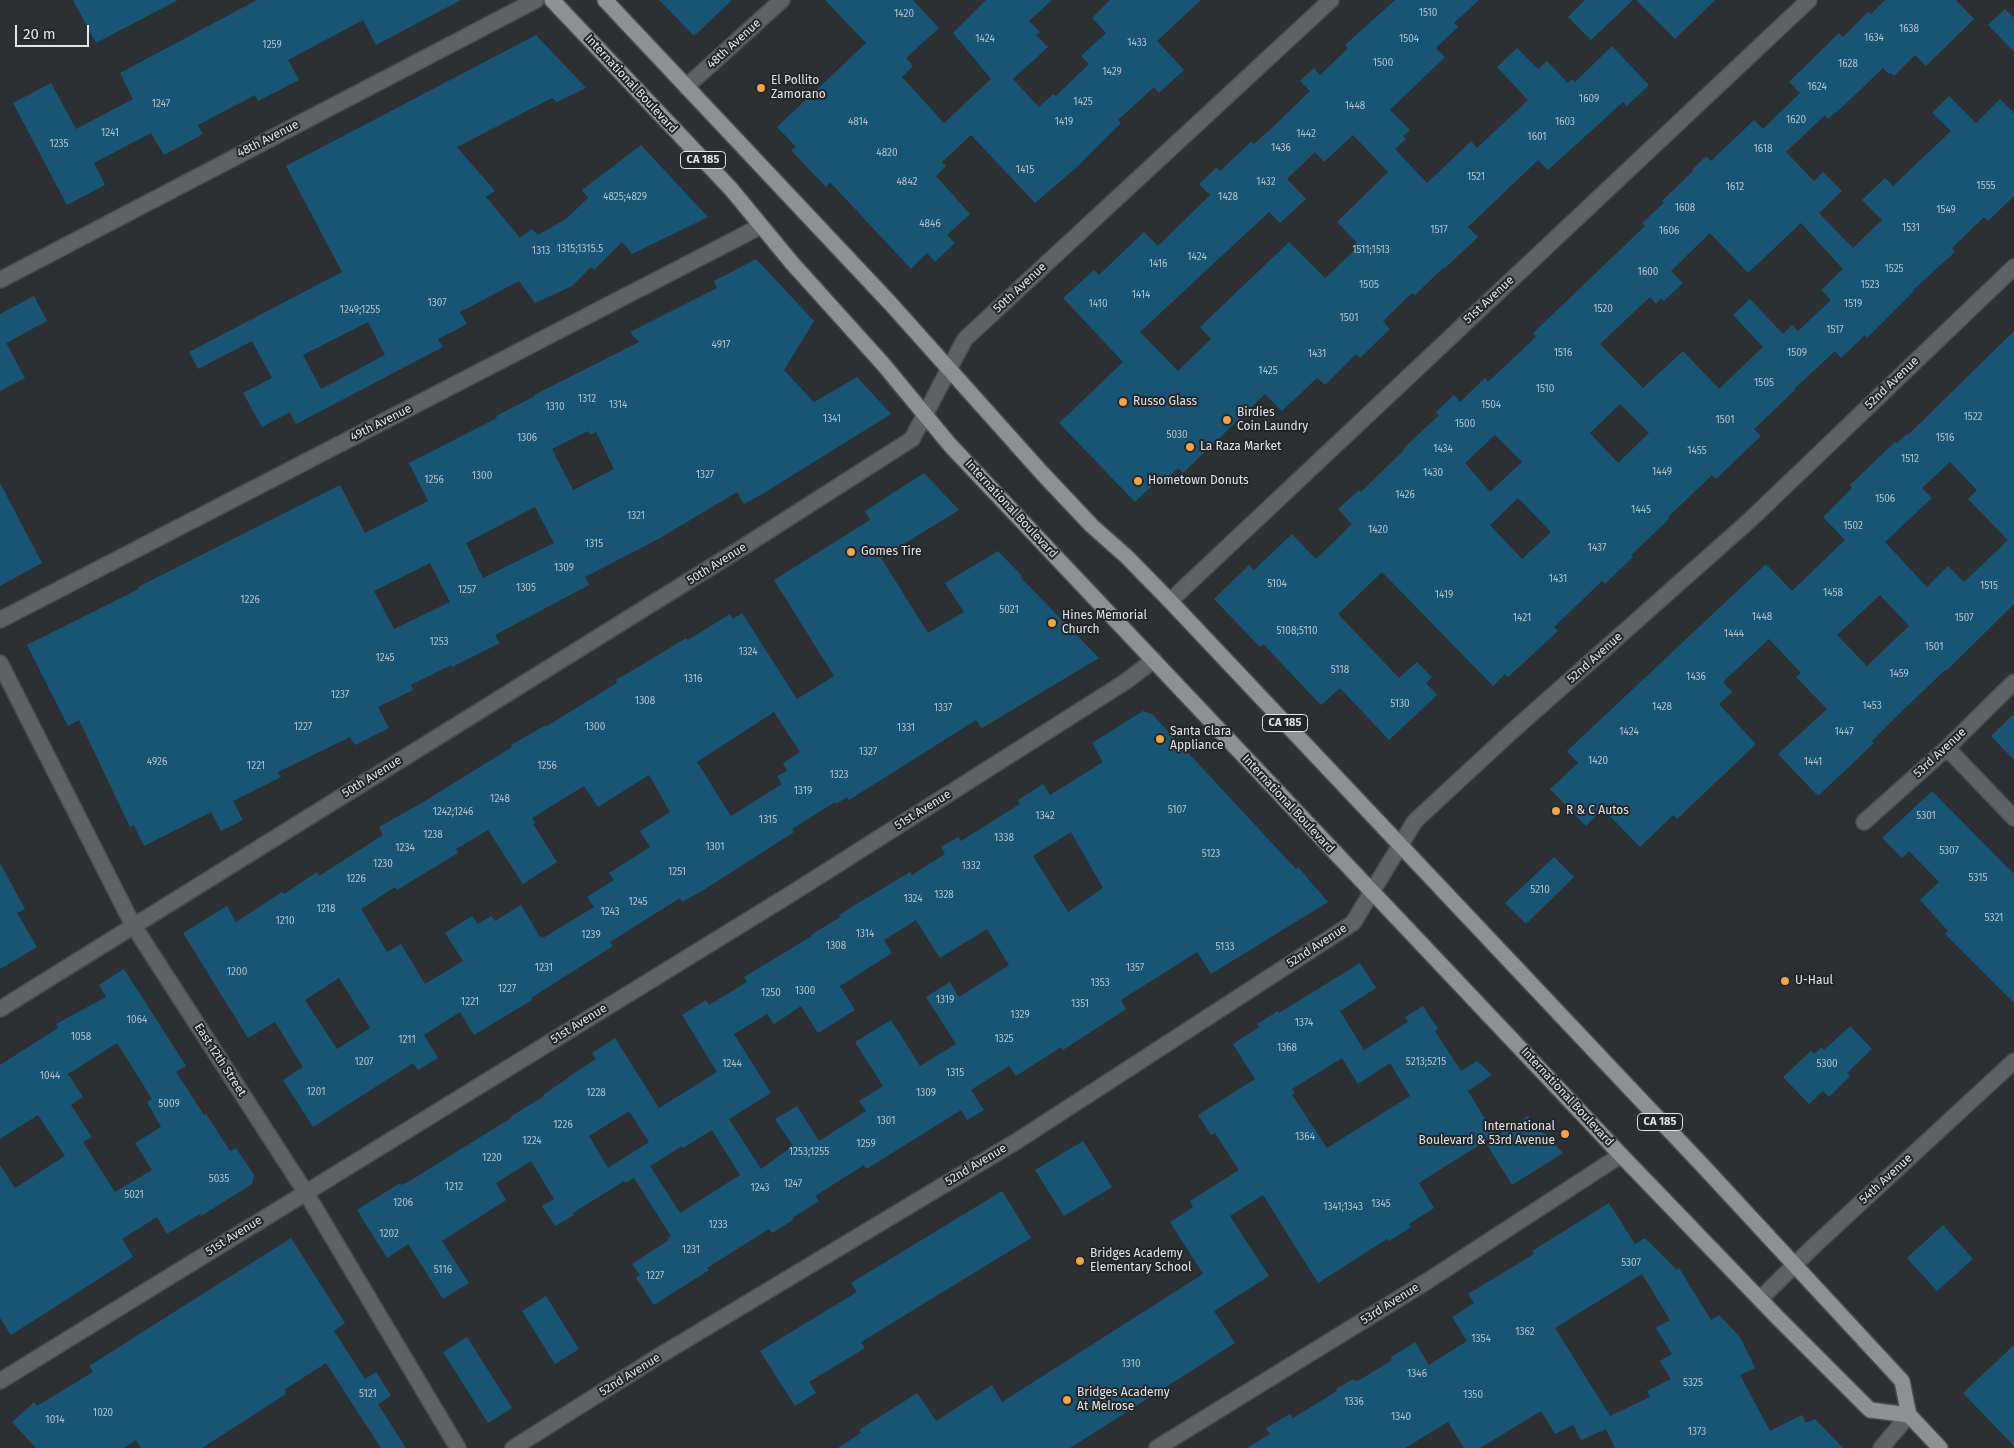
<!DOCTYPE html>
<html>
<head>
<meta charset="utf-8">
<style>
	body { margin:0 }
	#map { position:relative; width:2014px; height:1448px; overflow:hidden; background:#2d3033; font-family:"Fira Sans",sans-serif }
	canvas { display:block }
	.scale { position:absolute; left:15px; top:25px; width:74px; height:22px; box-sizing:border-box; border:2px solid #e3e5e7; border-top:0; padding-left:6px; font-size:15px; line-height:18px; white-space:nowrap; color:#e3e5e7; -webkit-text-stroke:4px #232629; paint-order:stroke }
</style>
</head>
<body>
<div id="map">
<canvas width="2014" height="1448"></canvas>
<div class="scale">20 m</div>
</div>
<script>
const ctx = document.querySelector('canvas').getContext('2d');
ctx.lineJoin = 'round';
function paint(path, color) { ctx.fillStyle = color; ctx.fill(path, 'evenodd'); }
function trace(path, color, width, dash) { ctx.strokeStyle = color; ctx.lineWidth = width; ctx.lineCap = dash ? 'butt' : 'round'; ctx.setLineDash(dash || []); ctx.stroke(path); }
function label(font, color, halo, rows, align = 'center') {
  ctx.font = font + ' "Fira Sans",sans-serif'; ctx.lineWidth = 4; ctx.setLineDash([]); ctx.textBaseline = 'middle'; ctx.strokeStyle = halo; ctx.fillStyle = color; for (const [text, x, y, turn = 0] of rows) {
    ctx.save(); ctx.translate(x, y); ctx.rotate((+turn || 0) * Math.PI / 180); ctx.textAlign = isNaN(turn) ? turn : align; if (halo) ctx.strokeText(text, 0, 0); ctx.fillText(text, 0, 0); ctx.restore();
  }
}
paint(new Path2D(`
	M73,0h105l-82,43z
	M257,0h204l-85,45 -13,-25 -75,40 11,20 -41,21 -3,-6 -57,30 5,9 -39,21 -13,-22 -57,30 11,22 -38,20 -54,-102 38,-20 25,46 57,-30 -13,-26z
	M659,0h73l-38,36z
	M825,0h88l26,28 -33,30 7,8 -11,11 42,46 47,-44 -38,-46 33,-33h66l-23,21 11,11 -4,3 12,12 -35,32 26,28 14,-13 3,2 33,-32 -8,-8 25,-23 -14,-15 18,-18h91l-44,41 27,29 -25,23 -5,-6 -36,33 3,3 -42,42 -44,38 -64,-68 -29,27 4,4 -10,10 34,38 -23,21 8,8 -20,19 -8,-9 -16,16 -81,-87 -4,5 -21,-22 -14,-15 5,-3 -19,-20 89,-84z
	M1395,0h84l-25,23 4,4 -22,21 9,9 -55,53 20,20 -7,6 3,3 -11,10 32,34 44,-42 6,7 51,-48 -31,-33 20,-19 21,21 9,-8 21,22 4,-4 3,3 37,-36 37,39 -22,21 -4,-4 -75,68 -10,-10 -70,67 10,10 -34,32 -1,-1 -28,27 -3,-2 -29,28 7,8 -30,29 -4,-4 -31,31 -8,-7 -35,33 -17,-17 -82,79 -5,-5 -19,18 -4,-3 -20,19 -76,-79 64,-61 -60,-64 31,-28 5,5 45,-43 14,14 52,-51 -11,-11 18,-17 3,4 31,-29 3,2 21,-19 35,-34 -10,-10 14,-13 6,7 28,-27 -3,-3zM1353,135l35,37 -51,50 20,21 -3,3 3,2 -32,30 -36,-36 -89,85 11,12 -33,32 -38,-39 129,-120 11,11 26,-24 -19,-20 28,-27 9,10z
	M1585,0h48l-42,40 -23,-23z
	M1636,0h79l-40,39z
	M1885,0h71l18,19 -48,47 -11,-11 -21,21 -3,-3 -2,1 -6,-6 -47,45 -1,-1 -7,7 -3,-4 -39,37 28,29 9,-9 19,19 -23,22 34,35 29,-28 -20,-20 23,-22 8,8 58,-55 -19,-18 17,-17 27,27 24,-24 14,14v83l-26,25 -4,-4 -32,31 3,4 -42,38 1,1 -47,47 -2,-3 -24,23 -6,-7 -41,38 1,1 -41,39 7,7 -45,43 -4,-4 -44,42 1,2 -38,36 2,2 -28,27 -3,-3 -48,46 4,4 -50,46 -3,-3 -12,12 -111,-114 -44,42 61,64 18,-16 15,15 -6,6 11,12 -48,45 -49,-52 -19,17 -58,-61 -3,3 -46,-48 35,-34 5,5 38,-36 24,25 36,-35 -14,-15 21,-19 2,2 43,-42 -1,-1 36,-34 -3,-3 18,-17 6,7 25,-24 3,4 48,-45 -3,-4 112,-107 -3,-3 22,-20 -2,-2 31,-30 -1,-1 14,-14 5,5 43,-41 9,9 37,-36 -11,-11 50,-49 4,4 25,-25 3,2zM1801,223l42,46 -22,21 10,10 -33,31 -6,-6 -9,9 -33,-35 -17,16 30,32 -44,42 -36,-38 -40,37 -43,-44 50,-47 6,7 5,-6 3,3 19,-18 -12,-12 39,-38 38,40zM1620,404l29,29 -31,30 -28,-30zM1495,435l27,27 -32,30 -25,-29zM1518,498l33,34 -29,27 -32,-34z
	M2005,9l9,9v34l-26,-27z
	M536,35l50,53 -29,14 -5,-4 -95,49 38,44 -9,6 34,41 12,-9 6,6 28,-16 22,-21 -6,-8 59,-45 67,72 -76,37 -10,-12 -28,28 -3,-3 -19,19 -37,17 -16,-22 -59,31 7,12 -29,15 5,8 -147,77 -6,-12 -28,15 -19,-34 29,-15 -20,-37 -54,28 -9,-17 153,-80 -56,-106zM368,322l17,33 -64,34 -18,-34z
	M756,259l58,62 -30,49 30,32 43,-25 34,37 -127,79 -20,11 -7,-12 -77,46 -75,39 4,8 -94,50 5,8 -48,24 -1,-2 -40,20 2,5 -35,17 11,21 -34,17 -5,-8 -72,35 3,5 -48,24 10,19 -22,11 -10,-19 -67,34 -10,-21 -4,2 -51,-107 -11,6 -41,-81 112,-56 -1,-2 202,-102 25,48 63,-32 -19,-38 88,-45 -1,-2 39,-20 -1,-1 105,-53 -9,-10 87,-44 -3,-7zM588,431l2,4 6,-3 18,37 -41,21 -21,-41zM535,507l19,36 -71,35 -17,-35zM430,563l20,39 -56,27 -20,-38z
	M34,296l13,25 -41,22 19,35 -25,13v-77z
	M2014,331v273l-68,67 -1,-1 -46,44 -27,27 2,2 -56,53 -40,-42 49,-45 -31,-32 5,-4 -32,-34 -46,43 9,10 -13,12 37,40 -79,75 -4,-4 -33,32 -37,-38 -17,17 -36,-37 28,-26 -11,-12 199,-187 26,27 53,-51 -22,-23 29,-29 -2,-3 45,-43 2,1 10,-9 1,1zM1950,462l27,28 -9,9 40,41 -44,42 -16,-16 -21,21 -42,-45 47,-44 -10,-10zM1880,595l29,31 -42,40 -30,-31z
	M924,473l35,37 -78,48 47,75 36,-21 -19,-29 53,-32 24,25 -2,1 79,81 -117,70 -6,-8 -127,80 -2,-3 -11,7 -1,-2 -43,27 2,3 -92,59 -20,11 -2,-4 -70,44 3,4 -82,52 1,2 -58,35 -14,-23 -36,23 14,23 -20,12 -5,-7 -100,64 -30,-47 20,-13 -28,-45 -27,16 -65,-105 44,-27 9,16 46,-30 2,2 33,-22 2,4 64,-41 -4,-8 46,-26 87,-54 -1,-2 35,-20 1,1 70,-43 -1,-3 24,-14 46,-28 2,2 42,-26 3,5 9,-6 55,86 37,-23 -60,-96 96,-60 -5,-9zM774,712l26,40 -17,11 4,8 -10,5 5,8 -51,32 -34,-54zM649,775l21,37 -30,19 10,16 -41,26 5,7 -27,17 7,10 -51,31 -1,-2 -2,1 -19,-32 -26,16 -4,-5 -13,8 -6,-8 -27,17 18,28 -38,23 -24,-40 -14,8 -26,-43 34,-22 2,3 61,-37 -2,-4 32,-19 35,54 34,-22 -24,-38 2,-1 -3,-5 52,-32 14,21zM339,978l31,50 -33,21 -32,-49z
	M0,483l42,80 -42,23z
	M1143,711l9,3 144,155 2,-2 30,35 -117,72 -14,-22 -76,48 5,9 -63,41 -2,-3 -45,29 -7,-10 -38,24 13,20 -17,10 -6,-10 -88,55 -7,4 -2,-4 -49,31 4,5 -27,17 1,2 -21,13 -3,-4 -62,39 2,2 -55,35 -18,-27 4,-3 -8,-11 37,-24 -1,-2 3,-2 -37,-58 -9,5 -1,-2 -51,32 1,2 -19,11 -13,-20 12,-7 -23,-38 -35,22 10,17 -64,41 27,42 -26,16 -35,-55 -21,14 -30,-48 43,-27 1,2 7,-3 103,-64 -1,-1 34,-21 -1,-1 25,-17v-1l28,-18 -4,-6 23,-15 44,70 58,-36 -35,-57 24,-15 3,5 38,-23 -3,-5 68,-41 -1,-1 29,-18 -1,-2 21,-13 50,-30 2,3 33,-21 -4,-7 17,-10 3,4 59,-37 -2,-4 25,-16 7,11 53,-33 -11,-19zM1071,832l32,56 -35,24 -35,-56zM916,920l24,38 47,-29 22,36 -50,32 -9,-15 -24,15 30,47 -36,22 -29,-46 -36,22 28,44 -24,15 7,10 -47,30 -22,-35 -22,13 18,27 -32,23 -32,-50 42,-26 -37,-59 33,-20 7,10 27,-18 17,27 37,-23 -15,-24 52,-33 -8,-13zM629,1111l20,31 -41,26 -19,-32zM712,1130l28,45 -60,38 -30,-47 32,-20 1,2z
	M2014,714v46l-23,-24z
	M1932,791l82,83v129l-69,-69 3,-3 -28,-31 19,-18 -30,-31 -7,7 -20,-20z
	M1554,857l20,20 -48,47 -21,-21z
	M0,863l25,46 -8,4 20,34 -37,22z
	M1360,963l16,25 -36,23 24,39 44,-28 -3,-5 18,-11 15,23 -3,2 26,40 16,-10 15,14 -24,16 27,44 -76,48 15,25 -25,16 2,3 -22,14 -2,-2 -69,44 -55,-88 -33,21 39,60 -55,35 21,32 -165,105h-232l23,-15 -2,-3 58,-37 19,28 56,-36 10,17 201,-128 -33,-52 23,-15 -3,-6 49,-31 -24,-37 -4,2 -13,-20 57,-36 -22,-35 26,-17 -2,-3 21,-13 1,2zM1342,1058l16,26 32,-21 20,33 -83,52 -35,-53 3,-2 -3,-4z
	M124,969l62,97 -10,6 28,43 2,-1 24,37 6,-3 18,27 -2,9 -51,32 -1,-2 -33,20 -10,-17 -35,22 11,18 -122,78 -11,-17v-153l15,23 50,-32 -27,-41 -38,24v-74l58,-37 -2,-4 50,-27 -7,-12zM117,1043l35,56 -5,3 14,25 -26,16 17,27 -37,22 -32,-50 9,-5 -21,-32 12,-8 -15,-23z
	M1850,1026l22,23 -25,24 3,3 -21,21 -6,-6 -14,13 -26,-27 28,-26 3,3 8,-7 2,3z
	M1528,1116l35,37 -51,32 -26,-42z
	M1083,1141l29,46 -48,29 -29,-46z
	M1002,1191l29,47 -170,104 4,6 -56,34 7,11 -21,13 -35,-55 97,-59 -6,-9z
	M1609,1203l26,41 10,-6 32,32 2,-2 32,52 8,-5 21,22 15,31 -15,7 30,56 32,-16 4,8 9,-4 28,29h-228l-9,-19 -25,11 -8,-15 -18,9 -14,-23 -61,37h-16l-16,-26 -43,26h-158l23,-14 -4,-6 24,-14 3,4 44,-27 -1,-2 17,-10 1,2 3,-1 1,1 34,-21 -2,-2 25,-16 14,23 38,-24 -15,-24 22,-14 -6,-9 66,-40 -2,-3zM1642,1274l28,46 -14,8 16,26 -12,7 11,18 -24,12 3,6 -40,19 -55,-88z
	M1943,1225l30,34 -36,32 -30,-33z
	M291,1238l54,85 -11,8 31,48 11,-7 15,24 -13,8 28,44h-25l-55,-85 -42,27 2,4 -84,54h-61l-5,-8 -12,8h-88l-24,-26 22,-20 3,4 56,-34 -4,-6z
	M546,1296l33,53 -24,15 -33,-53z
	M467,1337l45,71 -24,15 -45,-71z
	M2014,1345v101l-51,-53z`), '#185575');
const street = new Path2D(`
	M686,87l96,-87
	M0,280l536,-280
	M1170,601l639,-601
	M0,620l761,-394
	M0,663l133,262 173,268 152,255
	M1947,748l67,70
	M1864,822l83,-74 67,-66
	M0,1009l740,-460 172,-110 53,-100 366,-339
	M1760,1299l55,-54 199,-184
	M0,1381l794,-489 331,-210 29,-22
	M513,1448l146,-92 358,-215 336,-218 62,-102 94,-87 241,-214 264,-253
	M1157,1448l272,-168 192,-125
	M1881,1448l28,-33`);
const primary = new Path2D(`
	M552,0l179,189 61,74 91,101 67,81 671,710 156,162 93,93 39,5
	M605,0l285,303 152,170 50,53 35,31 43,44 534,566 198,214 7,34 31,33`);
trace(street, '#4a4d50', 18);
trace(primary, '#4a4d50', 18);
trace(street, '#5f6162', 15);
trace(primary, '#8d9193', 15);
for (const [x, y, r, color] of [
	[761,88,5,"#f4a344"],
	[1123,402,5,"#f4a344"],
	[1227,420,5,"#f4a344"],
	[1190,447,5,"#f4a344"],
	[1138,481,5,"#f4a344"],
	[851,552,5,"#f4a344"],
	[1052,623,5,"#f4a344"],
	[1160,739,5,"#f4a344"],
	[1556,811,5,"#f4a344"],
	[1785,981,5,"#f4a344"],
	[1565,1134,5,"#f4a344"],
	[1080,1261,5,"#f4a344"],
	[1067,1400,5,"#f4a344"]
]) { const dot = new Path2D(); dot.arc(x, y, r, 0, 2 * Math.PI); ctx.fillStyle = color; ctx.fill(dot); trace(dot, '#232629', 2); }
label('10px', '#b0c1ca', null, [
	["1510",1428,13],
	["1420",904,14],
	["1638",1909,29],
	["1634",1874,38],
	["1424",985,39],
	["1504",1409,39],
	["1433",1137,43],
	["1259",272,45],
	["1500",1383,63],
	["1628",1848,64],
	["1429",1112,72],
	["1624",1817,87],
	["1609",1589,99],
	["1425",1083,102],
	["1247",161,104],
	["1448",1355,106],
	["1620",1796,120],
	["4814",858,122],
	["1419",1064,122],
	["1603",1565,122],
	["1241",110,133],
	["1442",1306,134],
	["1601",1537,137],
	["1235",59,144],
	["1436",1281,148],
	["1618",1763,149],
	["4820",887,153],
	["1415",1025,170],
	["1521",1476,177],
	["4842",907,182],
	["1432",1266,182],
	["1555",1986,186],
	["1612",1735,187],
	["4825;4829",625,197],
	["1428",1228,197],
	["1608",1685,208],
	["1549",1946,210],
	["4846",930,224],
	["1531",1911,228],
	["1517",1439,230],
	["1606",1669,231],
	["1315;1315.5",580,249],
	["1511;1513",1371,250],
	["1313",541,251],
	["1424",1197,257],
	["1416",1158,264],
	["1525",1894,269],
	["1600",1648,272],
	["1505",1369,285],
	["1523",1870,285],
	["1414",1141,295],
	["1307",437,303],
	["1410",1098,304],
	["1519",1853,304],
	["1520",1603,309],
	["1249;1255",360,310],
	["1501",1349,318],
	["1517",1835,330],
	["4917",721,345],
	["1516",1563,353],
	["1509",1797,353],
	["1431",1317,354],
	["1425",1268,371],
	["1505",1764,383],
	["1510",1545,389],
	["1312",587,399],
	["1314",618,405],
	["1504",1491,405],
	["1310",555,407],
	["1522",1973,417],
	["1341",832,419],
	["1501",1725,420],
	["1500",1465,424],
	["5030",1177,435],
	["1306",527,438],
	["1516",1945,438],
	["1434",1443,449],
	["1455",1697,451],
	["1512",1910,459],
	["1449",1662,472],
	["1430",1433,473],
	["1327",705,475],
	["1300",482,476],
	["1256",434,480],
	["1426",1405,495],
	["1506",1885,499],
	["1445",1641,510],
	["1321",636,516],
	["1502",1853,526],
	["1420",1378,530],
	["1315",594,544],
	["1437",1597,548],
	["1309",564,568],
	["1431",1558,579],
	["5104",1277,584],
	["1515",1989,586],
	["1305",526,588],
	["1257",467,590],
	["1458",1833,593],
	["1419",1444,595],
	["1226",250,600],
	["5021",1009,610],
	["1448",1762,617],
	["1421",1522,618],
	["1507",1964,618],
	["5108;5110",1297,631],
	["1444",1734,634],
	["1253",439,642],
	["1501",1934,647],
	["1324",748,652],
	["1245",385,658],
	["5118",1340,670],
	["1459",1899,674],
	["1436",1696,677],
	["1316",693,679],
	["1237",340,695],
	["1308",645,701],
	["5130",1400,704],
	["1453",1872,706],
	["1428",1662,707],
	["1337",943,708],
	["1227",303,727],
	["1300",595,727],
	["1331",906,728],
	["1424",1629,732],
	["1447",1844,732],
	["1327",868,752],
	["1420",1598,761],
	["4926",157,762],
	["1441",1813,762],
	["1221",256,766],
	["1256",547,766],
	["1323",839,775],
	["1319",803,791],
	["1248",500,799],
	["5107",1177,810],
	["1242;1246",453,812],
	["1342",1045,816],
	["5301",1926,816],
	["1315",768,820],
	["1238",433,835],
	["1338",1004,838],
	["1301",715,847],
	["1234",405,848],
	["5307",1949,851],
	["5123",1211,854],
	["1230",383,864],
	["1332",971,866],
	["1251",677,872],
	["5315",1978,878],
	["1226",356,879],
	["5210",1540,890],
	["1328",944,895],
	["1324",913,899],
	["1245",638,902],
	["1218",326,909],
	["1243",610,912],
	["5321",1994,918],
	["1210",285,921],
	["1314",865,934],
	["1239",591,935],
	["1308",836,946],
	["5133",1225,947],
	["1231",544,968],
	["1357",1135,968],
	["1200",237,972],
	["1353",1100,983],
	["1227",507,989],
	["1300",805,991],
	["1250",771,993],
	["1319",945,1000],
	["1221",470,1002],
	["1351",1080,1004],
	["1329",1020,1015],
	["1064",137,1020],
	["1374",1304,1023],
	["1058",81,1037],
	["1325",1004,1039],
	["1211",407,1040],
	["1368",1287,1048],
	["1207",364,1062],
	["5213;5215",1426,1062],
	["1244",732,1064],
	["5300",1827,1064],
	["1315",955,1073],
	["1044",50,1076],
	["1201",316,1092],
	["1228",596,1093],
	["1309",926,1093],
	["5009",169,1104],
	["1301",886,1121],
	["1226",563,1125],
	["1364",1305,1137],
	["1224",532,1141],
	["1259",866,1144],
	["1253;1255",809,1152],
	["1220",492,1158],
	["5035",219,1179],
	["1247",793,1184],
	["1212",454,1187],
	["1243",760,1188],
	["5021",134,1195],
	["1206",403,1203],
	["1345",1381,1204],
	["1341;1343",1343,1207],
	["1233",718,1225],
	["1202",389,1234],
	["1231",691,1250],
	["5307",1631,1263],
	["5116",443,1270],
	["1227",655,1276],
	["1362",1525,1332],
	["1354",1481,1339],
	["1310",1131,1364],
	["1346",1417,1374],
	["5325",1693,1383],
	["5121",368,1394],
	["1350",1473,1395],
	["1336",1354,1402],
	["1020",103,1413],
	["1340",1401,1417],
	["1014",55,1420],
	["1373",1697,1432]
]);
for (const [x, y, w] of [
	[703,160,45],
	[1285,723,45],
	[1660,1122,45]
]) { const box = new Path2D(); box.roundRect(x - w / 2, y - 8.5, w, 17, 4); ctx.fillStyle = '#232629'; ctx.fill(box); trace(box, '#e3e5e7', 1); }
label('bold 11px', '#e3e5e7', null, [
	["CA 185",703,160],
	["CA 185",1285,723],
	["CA 185",1660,1122]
]);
label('12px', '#e3e5e7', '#232629', [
	["48th Avenue",734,44,-42],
	["International Boulevard",631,84,47],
	["48th Avenue",268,139,-27],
	["50th Avenue",1020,288,-43],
	["51st Avenue",1489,300,-43],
	["52nd Avenue",1892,383,-44],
	["49th Avenue",381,423,-27],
	["International Boulevard",1011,509,47],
	["50th Avenue",717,564,-32],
	["52nd Avenue",1595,658,-42],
	["53rd Avenue",1940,753,-43],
	["50th Avenue",372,777,-32],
	["International Boulevard",1288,804,47],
	["51st Avenue",923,810,-32],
	["52nd Avenue",1317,946,-33],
	["51st Avenue",579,1024,-32],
	["East 12th Street",220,1060,57],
	["International Boulevard",1567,1097,47],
	["52nd Avenue",976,1165,-31],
	["54th Avenue",1886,1179,-43],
	["51st Avenue",234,1236,-32],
	["53rd Avenue",1390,1304,-32],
	["52nd Avenue",630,1375,-32]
]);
label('12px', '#e3e5e7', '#232629', [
	["El Pollito",771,81],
	["Zamorano",771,95],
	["Russo Glass",1133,402],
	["Birdies",1237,413],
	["Coin Laundry",1237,427],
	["La Raza Market",1200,447],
	["Hometown Donuts",1148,481],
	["Gomes Tire",861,552],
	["Hines Memorial",1062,616],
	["Church",1062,630],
	["Santa Clara",1170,732],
	["Appliance",1170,746],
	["R & C Autos",1566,811],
	["U-Haul",1795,981],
	["International",1555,1127,"right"],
	["Boulevard & 53rd Avenue",1555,1141,"right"],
	["Bridges Academy",1090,1254],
	["Elementary School",1090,1268],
	["Bridges Academy",1077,1393],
	["At Melrose",1077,1407]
], 'left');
</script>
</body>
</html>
